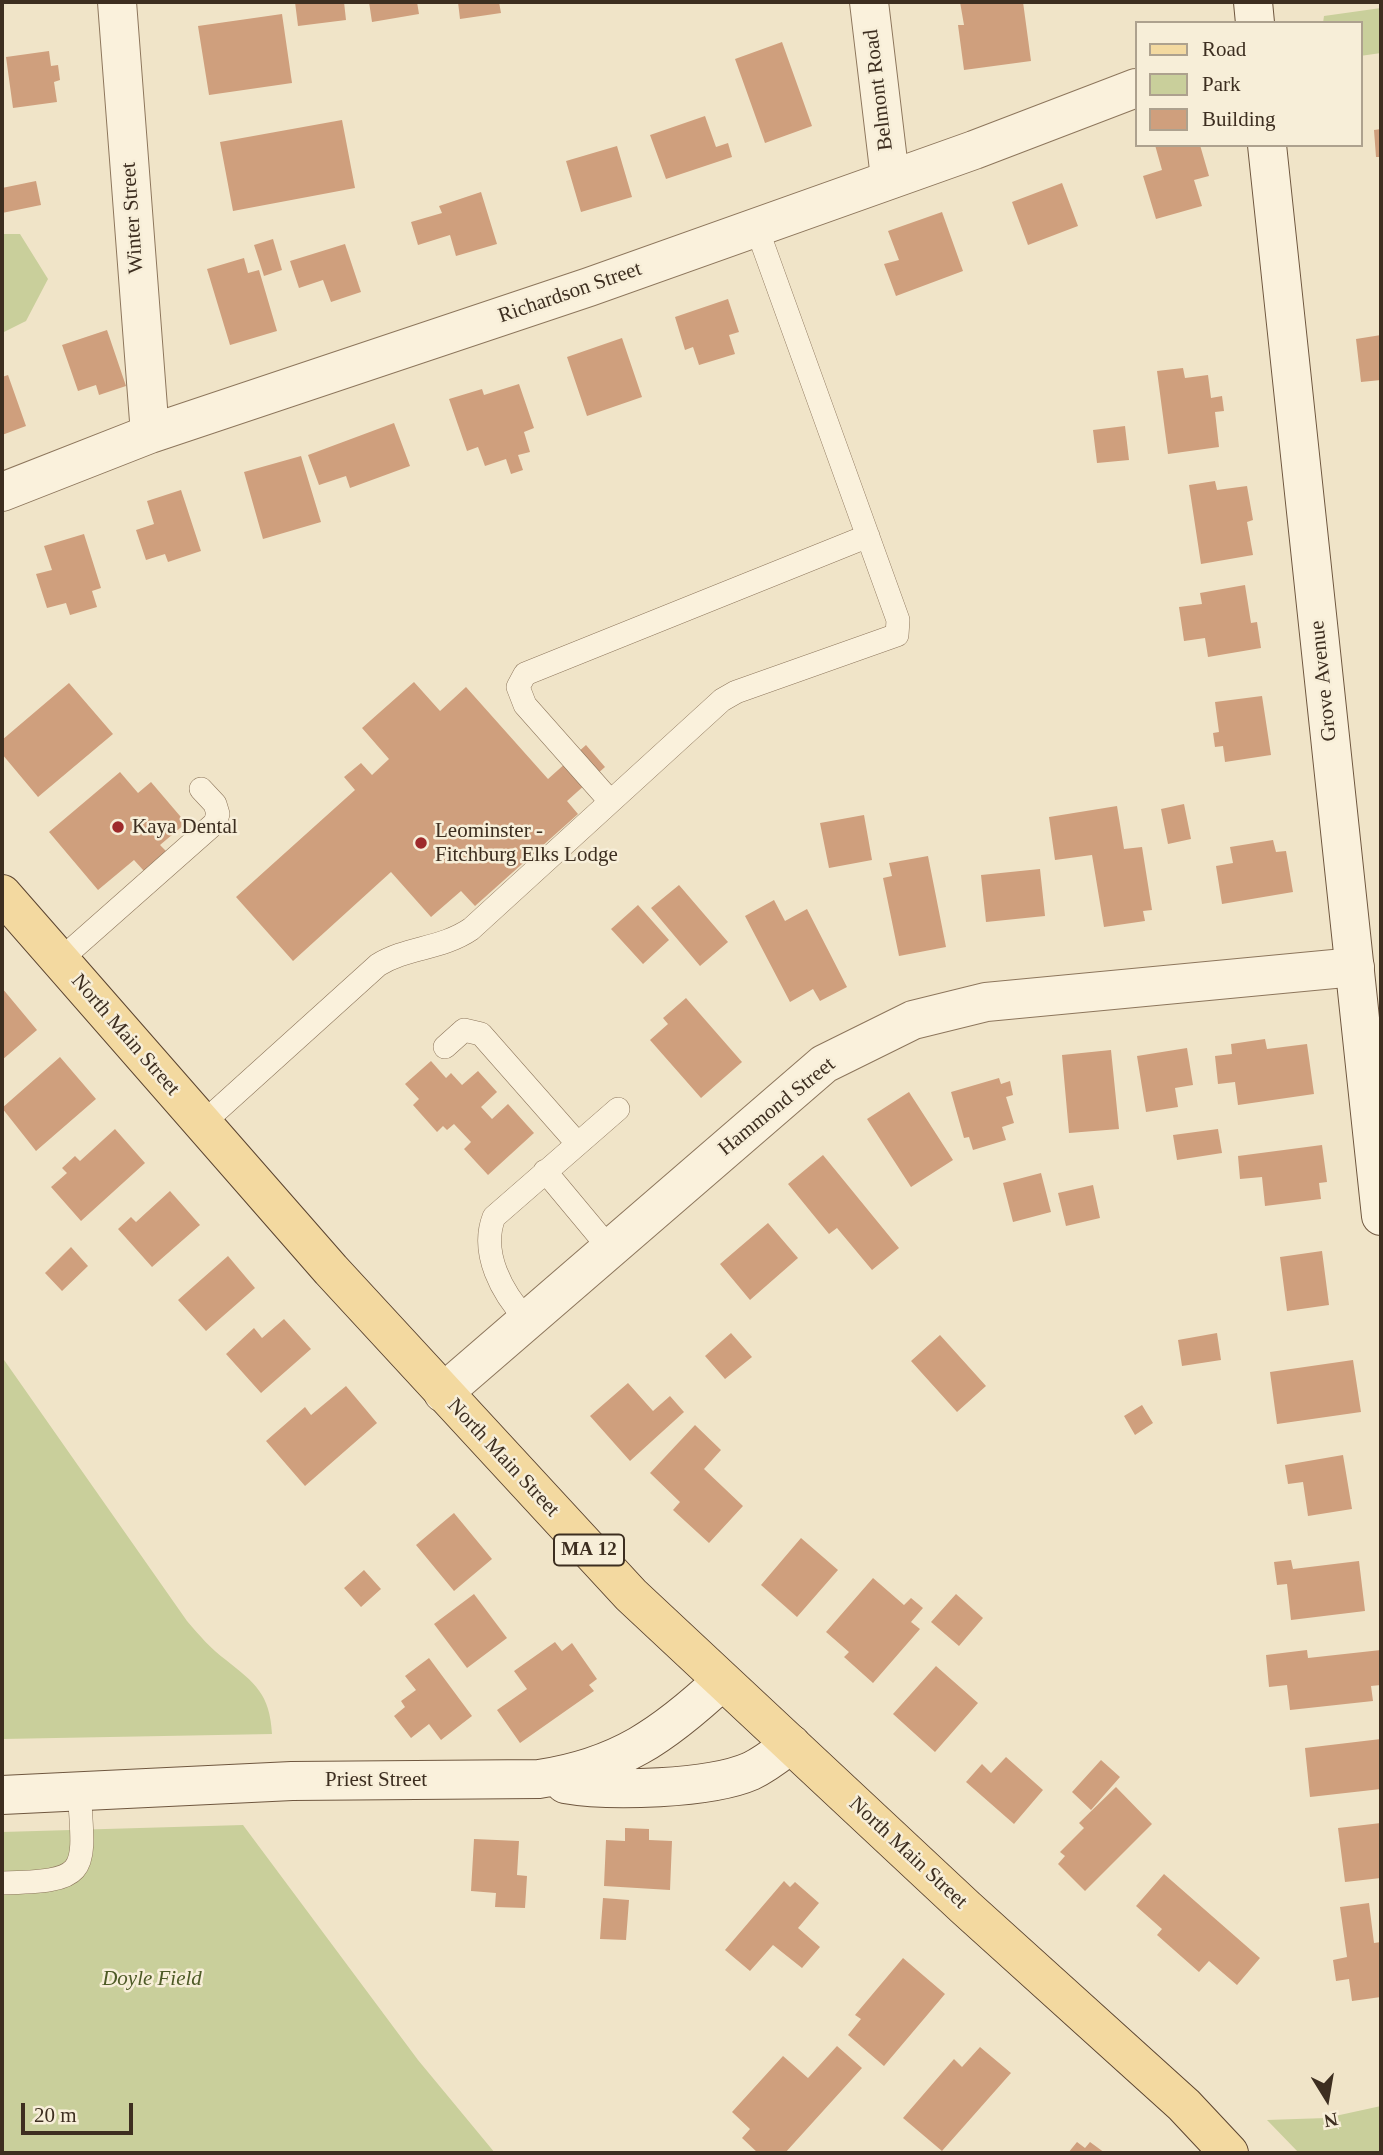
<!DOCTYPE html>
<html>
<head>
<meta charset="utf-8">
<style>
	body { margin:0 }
	#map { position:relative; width:1383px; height:2155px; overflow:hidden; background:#f0e4c8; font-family:Georgia,serif }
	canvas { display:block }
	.frame { position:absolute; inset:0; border:4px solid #3d2e20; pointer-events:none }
	.legend { position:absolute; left:1135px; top:21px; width:228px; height:126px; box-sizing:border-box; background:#f7eed8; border:2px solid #ada18e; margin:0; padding:9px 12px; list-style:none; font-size:21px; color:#3d2e20 }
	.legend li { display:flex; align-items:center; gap:14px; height:35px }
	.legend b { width:35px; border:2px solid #ada18e }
	.north { position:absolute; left:1292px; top:2064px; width:70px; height:70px; -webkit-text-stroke:5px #f7eed8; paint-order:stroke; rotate:169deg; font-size:19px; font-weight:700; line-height:28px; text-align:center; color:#3d2e20 }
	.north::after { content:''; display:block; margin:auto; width:24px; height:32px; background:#3d2e20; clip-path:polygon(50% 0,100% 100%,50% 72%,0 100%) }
	.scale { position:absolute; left:21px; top:2103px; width:112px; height:32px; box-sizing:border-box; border:4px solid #3d2e20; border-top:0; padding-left:9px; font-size:21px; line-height:24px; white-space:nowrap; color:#3d2e20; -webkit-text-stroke:5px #f7eed8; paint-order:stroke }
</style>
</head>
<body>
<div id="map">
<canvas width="1383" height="2155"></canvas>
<div class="frame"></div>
<ul class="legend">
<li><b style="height:9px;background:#f3d9a0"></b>Road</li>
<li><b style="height:19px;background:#c9cf9b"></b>Park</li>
<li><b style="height:19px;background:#cf9f7d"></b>Building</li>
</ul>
<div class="north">N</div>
<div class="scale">20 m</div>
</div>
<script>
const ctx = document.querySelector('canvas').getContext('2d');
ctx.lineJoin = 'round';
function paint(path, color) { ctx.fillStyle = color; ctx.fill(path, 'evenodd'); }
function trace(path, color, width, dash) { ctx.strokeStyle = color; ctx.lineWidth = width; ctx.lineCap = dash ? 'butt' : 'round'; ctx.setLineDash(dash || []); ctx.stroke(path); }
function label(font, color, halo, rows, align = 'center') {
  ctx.font = font + ' Georgia,serif'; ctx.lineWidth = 5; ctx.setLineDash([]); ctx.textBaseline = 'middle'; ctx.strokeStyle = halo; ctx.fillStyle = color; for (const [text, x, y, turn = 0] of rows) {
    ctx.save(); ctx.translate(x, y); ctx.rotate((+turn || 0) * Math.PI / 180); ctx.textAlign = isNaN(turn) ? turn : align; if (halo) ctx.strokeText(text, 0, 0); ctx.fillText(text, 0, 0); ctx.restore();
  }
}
paint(new Path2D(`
	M1381,8v45l-21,3v-33h-37l1,-7z
	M2,234h18l28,45 -22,42 -24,12z
	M2,1357l185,264c12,14 24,28 39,39 29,23 44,34 46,74l-270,5z
	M243,1825l175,235 77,93h-493v-321z
	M1381,2106v47h-82l-32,-33 59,-2z`), '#c9cf9b');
paint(new Path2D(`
	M295,2h49l2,18 -48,6z
	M369,2h48l2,12 -47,8z
	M458,2h41l2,11 -41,6z
	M960,2h63l8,59 -67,9 -6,-45h6z
	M282,14l10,69 -83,12 -11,-69z
	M782,42l30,84 -47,17 -30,-84z
	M49,51l2,15 7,-1 2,15 -6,2 3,20 -44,6 -7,-51z
	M705,116l11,31 12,-4 4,14 -66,22 -16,-44z
	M342,120l13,68 -122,23 -13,-69z
	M1381,129v28h-5l-2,-27z
	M1155,145h45l9,31 -15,4 8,26 -46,13 -13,-43 19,-6z
	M617,146l15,51 -51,15 -15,-51z
	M36,181l5,24 -39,8v-25z
	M1062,183l16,43 -50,19 -16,-43z
	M481,192l16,52 -41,12 -6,-21 -32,10 -7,-23 31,-9 -3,-7z
	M942,212l21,59 -67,25 -12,-32 15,-4 -11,-29z
	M273,239l9,31 -18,6 -10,-31z
	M345,244l16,48 -30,10 -8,-22 -24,8 -9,-27z
	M244,258l4,15 11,-3 18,61 -47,14 -23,-76z
	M728,299l11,33 -10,3 6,19 -36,11 -6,-18 -8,3 -10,-33z
	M107,330l19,56 -27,9 -3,-10 -18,6 -16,-46z
	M1381,335v45l-20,2 -5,-43z
	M622,338l20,59 -55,19 -20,-59z
	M1183,368l2,10 23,-3 3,23 11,-2 2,15 -9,1 4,35 -51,7 -11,-83z
	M8,375l18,51 -24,9v-58z
	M519,384l15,44 -10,4 6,20 -12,3 5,15 -12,4 -5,-15 -21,7 -7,-19 -11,4 -18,-52 33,-10 2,6z
	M394,423l16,43 -60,22 -4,-12 -27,9 -11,-30z
	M1125,426l4,34 -32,3 -4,-33z
	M301,456l20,66 -58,17 -19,-67z
	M1215,481l2,9 30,-4 6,34 -6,2 6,33 -52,9 -12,-79z
	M181,490l20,61 -33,11 -3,-8 -19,6 -10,-30 18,-6 -7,-23z
	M84,534l17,54 -9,3 5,16 -27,8 -4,-12 -19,5 -11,-34 16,-4 -8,-24z
	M1245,585l6,38 6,-1 4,26 -53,9 -3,-19 -21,3 -5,-34 23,-3 -2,-11z
	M414,682l26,29 26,-24 82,92 38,-34 19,22 -38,34 11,13 -103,92 -14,-15 -30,26 -40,-45 -98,89 -57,-64 119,-107 -11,-13 17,-14 11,12 17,-16 -27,-31z
	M69,683l44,51 -75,63 -36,-43v-14z
	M1262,696l9,59 -46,7 -2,-16 -8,1 -2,-14 6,-1 -4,-30z
	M120,772l18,21 13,-11 35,41 -26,22 6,6 -22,20 -10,-11 -36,30 -49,-58z
	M1184,804l7,35 -23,5 -7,-35z
	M1117,806l7,43 18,-2 10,63 -9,1 2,10 -41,6 -12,-72 -37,5 -6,-43z
	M864,815l8,45 -43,8 -9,-45z
	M1273,840l3,12 10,-1 7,41 -71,12 -6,-38 17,-3 -3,-16z
	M928,856l18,91 -47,9 -16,-78 9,-2 -3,-13z
	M1040,869l5,47 -59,6 -5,-47z
	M679,885l49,57 -28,24 -49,-58z
	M774,900l11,21 22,-12 40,78 -27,14 -7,-12 -23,13 -45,-86z
	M638,905l31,35 -26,24 -32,-35z
	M2,988l35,42 -35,30z
	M686,998l56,64 -41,36 -51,-58 18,-16 -5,-6z
	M1265,1039l2,10 40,-5 7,50 -76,11 -3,-23 -17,2 -3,-28 17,-2 -1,-10z
	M1187,1048l6,37 -18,3 3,19 -32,5 -9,-56z
	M1111,1050l8,79 -50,4 -7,-78z
	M60,1057l36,42 -60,52 -34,-43z
	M431,1061l15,17 5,-5 11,12 16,-14 19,21 -16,15 11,12 16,-15 26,29 -46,42 -24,-26 7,-7 -17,-18 -7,6 -4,-4 -6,6 -24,-27 6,-6 -14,-15z
	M999,1078l2,6 9,-3 3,14 -7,2 8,26 -12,4 4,13 -33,10 -4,-13 -5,1 -13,-46z
	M909,1092l44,68 -42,27 -44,-68z
	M115,1129l30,34 -64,58 -30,-34 16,-14 -5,-5 13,-12 5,5z
	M1218,1129l4,24 -45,7 -4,-25z
	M1322,1145l5,37 -8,1 2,16 -56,7 -3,-29 -22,2 -2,-23z
	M823,1155l76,93 -27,22 -35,-42 -8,6 -41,-50z
	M1041,1173l10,39 -38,10 -10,-39z
	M1093,1185l7,33 -34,8 -8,-33z
	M170,1191l30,34 -48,42 -34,-38 13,-12 5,5z
	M768,1223l30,35 -48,42 -30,-36z
	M71,1247l17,19 -26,25 -17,-18z
	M1322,1251l7,54 -42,6 -7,-54z
	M228,1256l27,32 -49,43 -28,-31z
	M284,1319l27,30 -50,44 -35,-39 28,-26 8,10z
	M731,1333l21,24 -27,22 -20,-23z
	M1217,1333l4,27 -39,6 -4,-26z
	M940,1335l46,51 -29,26 -46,-51z
	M1353,1360l8,52 -84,12 -7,-52z
	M628,1383l25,28 17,-15 14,16 -54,49 -40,-45z
	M346,1386l31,37 -72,63 -39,-45 39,-34 6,8z
	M1142,1405l11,18 -18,12 -11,-19z
	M695,1425l26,25 -17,19 39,37 -34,37 -36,-33 7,-8 -30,-29z
	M1343,1455l9,54 -44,7 -5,-34 -15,2 -3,-19z
	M454,1513l38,46 -38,32 -38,-46z
	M801,1538l37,32 -41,47 -36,-32z
	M1291,1560l2,9 66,-8 6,50 -74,9 -4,-36 -10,1 -3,-23z
	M364,1570l17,19 -20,18 -17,-19z
	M873,1578l31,27 7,-7 12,10 -12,14 9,7 -47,54 -29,-26 5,-5 -23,-20z
	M474,1594l33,44 -40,30 -33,-44z
	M956,1594l27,24 -24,28 -28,-24z
	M555,1642l7,9 10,-8 25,36 -8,6 5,6 -74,52 -23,-33 30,-21 -13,-18z
	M1307,1650l1,8 73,-8v35l-10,1 2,15 -83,9 -3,-25 -18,2 -3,-32z
	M429,1658l43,58 -31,24 -12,-16 -18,14 -17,-22 11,-9 -4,-6 15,-11 -11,-14z
	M936,1666l42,37 -43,49 -42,-38z
	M1381,1739v50l-71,8 -5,-49z
	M1006,1757l37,33 -29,34 -48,-42 16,-18 9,9z
	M1101,1760l19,17 -29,33 -19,-18z
	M1116,1787l36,37 -67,67 -27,-27 7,-8 -5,-4 24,-24 -5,-5z
	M1381,1823v55l-36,4 -7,-54z
	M625,1828l24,1v11l23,1 -2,49 -66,-4 2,-46 19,1z
	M474,1839l45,2 -2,34 10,1 -2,32 -30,-1 1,-14 -25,-2z
	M1164,1874l96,84 -23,27 -28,-24 -10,11 -42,-37 5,-6 -26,-23z
	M784,1881l6,6 5,-5 24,21 -21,25 22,19 -18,21 -29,-23 -23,26 -25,-21z
	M603,1898l26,2 -3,40 -26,-1z
	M1369,1903l5,40 7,-1v55l-29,4 -3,-22 -13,2 -3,-21 14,-3 -7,-50z
	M903,1958l42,36 -61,72 -36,-31 13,-16 -6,-4z
	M837,2046l25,22 -77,85h-27l-16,-15 8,-9 -18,-17 51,-56 25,22z
	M980,2047l31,26 -69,78 -39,-33 51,-59 8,8z
	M1077,2142l8,6 5,-6 15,11h-37z`), '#cf9f7d');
const lane = new Path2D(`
	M610,801l-85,-96 -7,-18 7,-13 343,-138
	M60,960l155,-137 3,-9 -3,-10 -14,-15
	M445,1047l19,-17 17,4 96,109
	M203,1123l175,-158c29,-18 64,-16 93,-36l251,-229 14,-8 161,-57 1,-15 -142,-394
	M545,1171l65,78
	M527,1320c-25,-27 -47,-67 -33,-103l124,-108
	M2,1883c88,-2 83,-9 77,-93`);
const street = new Path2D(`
	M117,2l33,432
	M869,2l21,176
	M2,492l148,-58 439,-147 385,-137 162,-62
	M443,1393l381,-329 89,-44 73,-18 369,-35`);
const secondary = new Path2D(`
	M1253,2l2,21
	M1267,145l114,1071
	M565,1784c45,8 145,5 186,-13 15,-7 27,-17 40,-27
	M2,1795l290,-14 247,-2c80,-12 125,-44 183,-98`);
const primary = new Path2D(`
	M2,894l329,376 300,325 335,313 218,197 45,48`);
trace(lane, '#8d765c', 24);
trace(street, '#8d765c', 40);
trace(secondary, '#6f573f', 40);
trace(primary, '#5b4430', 40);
trace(lane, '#faf1dc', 23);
trace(street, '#faf1dc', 38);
trace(secondary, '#faf1dc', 38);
trace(primary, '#f3d9a0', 38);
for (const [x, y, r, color] of [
	[118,827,7,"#9e2a2b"],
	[421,843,7,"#9e2a2b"]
]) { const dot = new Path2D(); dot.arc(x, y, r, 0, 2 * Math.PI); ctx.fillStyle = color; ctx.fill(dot); trace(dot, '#f7eed8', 2.5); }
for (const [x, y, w] of [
	[589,1550,70]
]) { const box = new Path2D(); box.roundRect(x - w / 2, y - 15.5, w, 31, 5); ctx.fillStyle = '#f7eed8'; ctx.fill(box); trace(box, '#3d2e20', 2); }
label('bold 19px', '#3d2e20', null, [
	["MA 12",589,1550]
]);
label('21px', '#3d2e20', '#f7eed8', [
	["Belmont Road",879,90,-97],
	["Winter Street",133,218,-94],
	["Richardson Street",570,293,-19],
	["Grove Avenue",1324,681,-96],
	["North Main Street",125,1035,49],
	["Hammond Street",777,1107,-39],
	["North Main Street",503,1458,47],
	["Priest Street",376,1780],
	["North Main Street",908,1853,43]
]);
label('21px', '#3d2e20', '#f7eed8', [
	["Kaya Dental",132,827],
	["Leominster -",435,831],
	["Fitchburg Elks Lodge",435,855]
], 'left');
label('italic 21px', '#4d5a26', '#f7eed8', [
	["Doyle Field",152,1979]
]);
</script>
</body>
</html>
